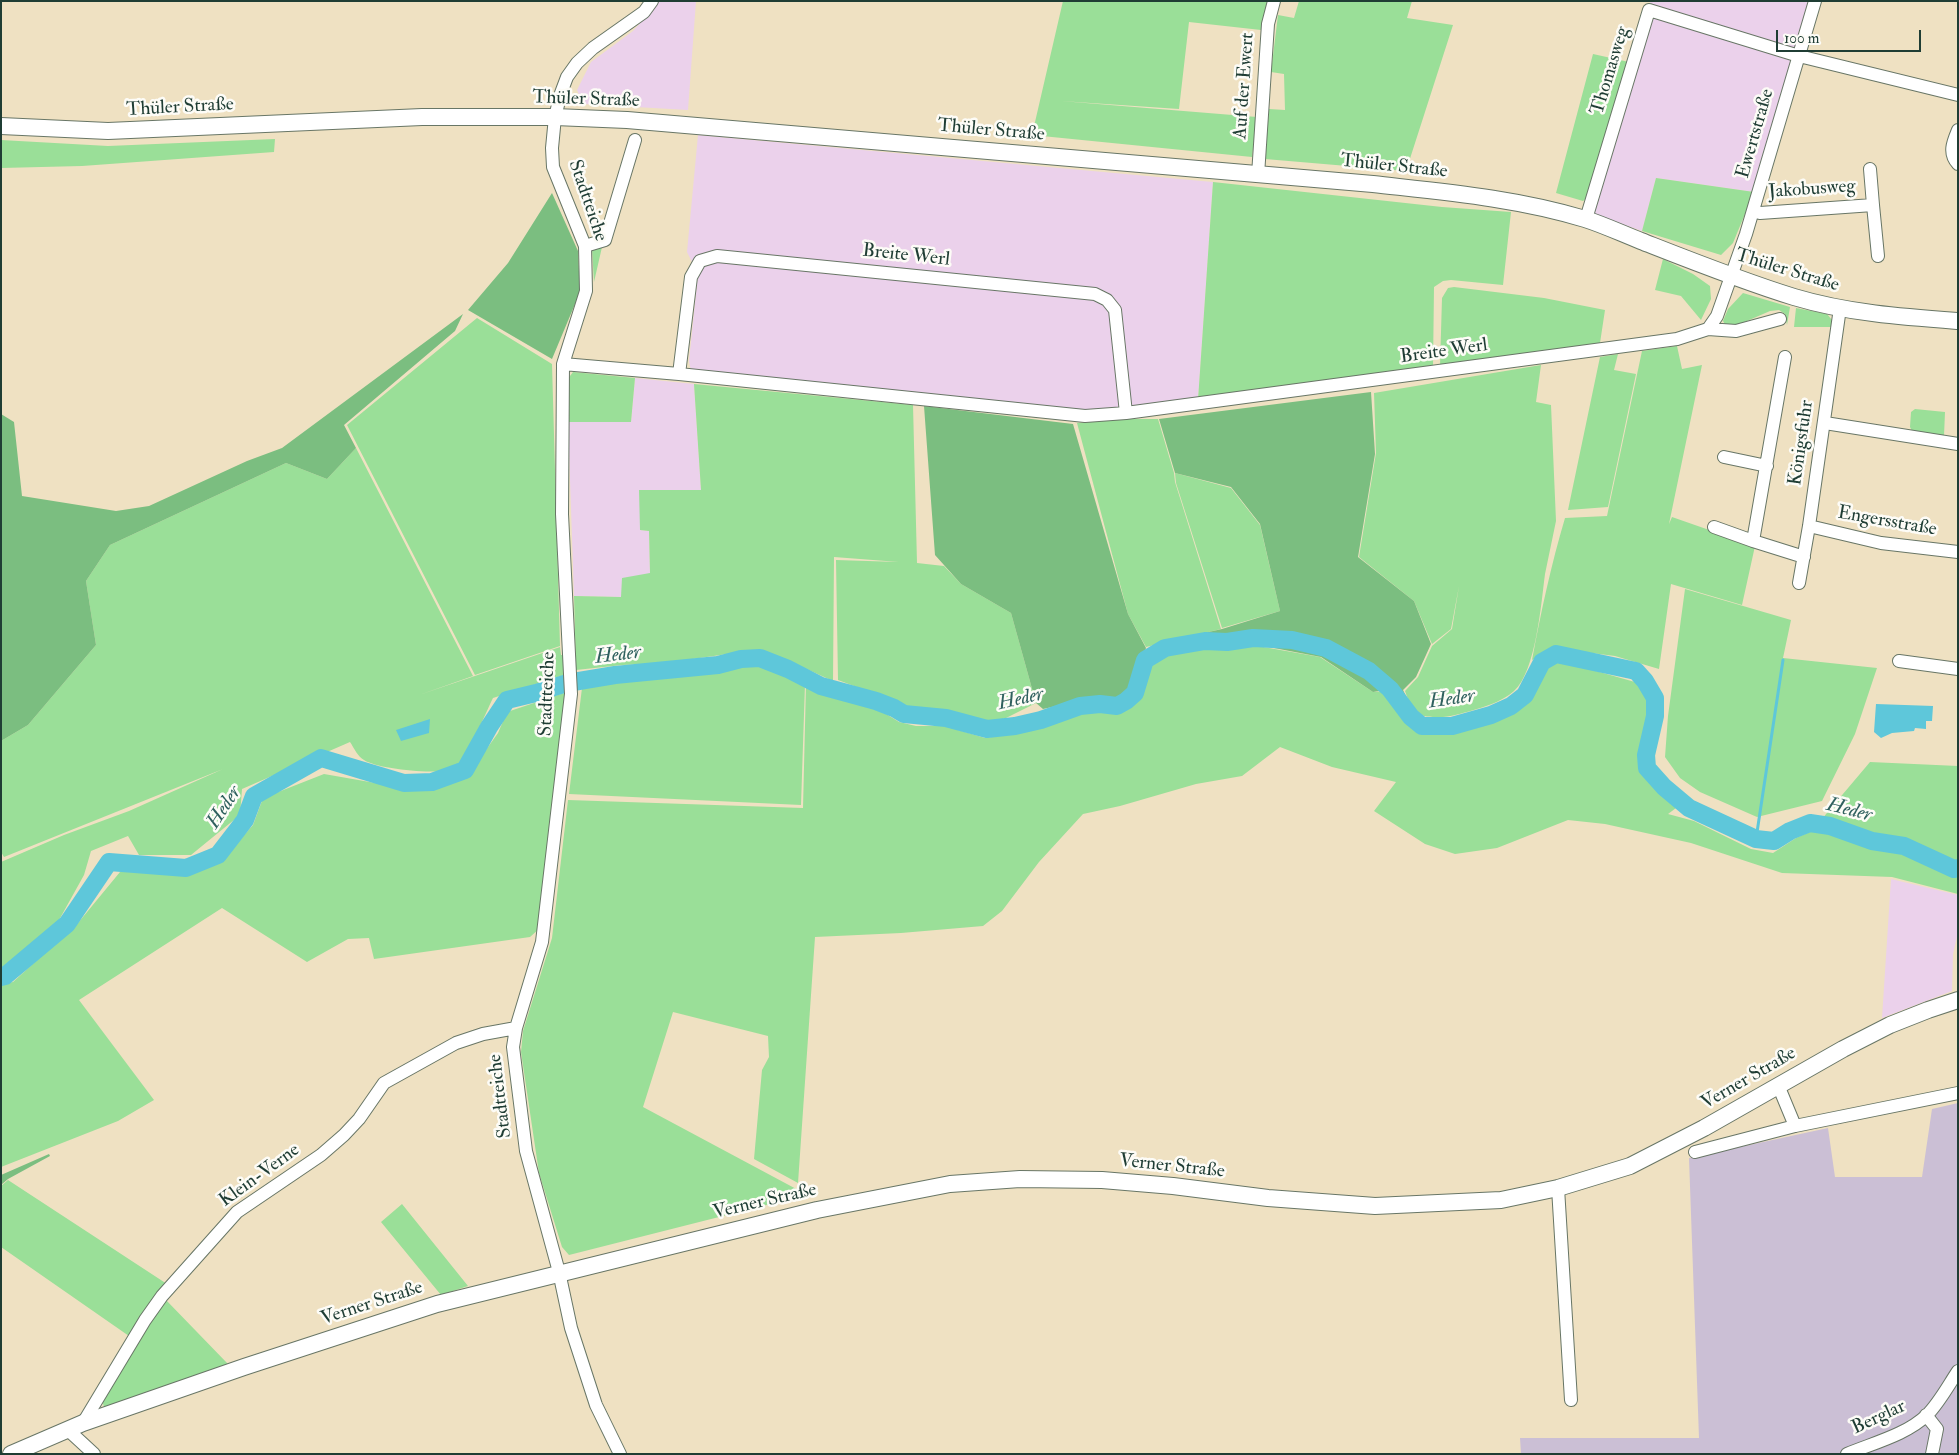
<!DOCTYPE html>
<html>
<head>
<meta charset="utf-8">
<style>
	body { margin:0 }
	#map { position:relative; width:1959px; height:1455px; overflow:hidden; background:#efe1c2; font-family:"IM FELL Double Pica",serif }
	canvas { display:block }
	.frame { position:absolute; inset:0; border:2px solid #1f3d34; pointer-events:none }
	.scale { position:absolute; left:1776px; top:30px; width:145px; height:22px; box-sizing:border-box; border:2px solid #1f3d34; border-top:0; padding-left:6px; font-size:15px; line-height:18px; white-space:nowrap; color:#1f3d34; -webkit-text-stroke:4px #fdfcf7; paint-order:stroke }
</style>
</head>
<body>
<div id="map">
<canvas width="1959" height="1455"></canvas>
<div class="frame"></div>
<div class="scale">100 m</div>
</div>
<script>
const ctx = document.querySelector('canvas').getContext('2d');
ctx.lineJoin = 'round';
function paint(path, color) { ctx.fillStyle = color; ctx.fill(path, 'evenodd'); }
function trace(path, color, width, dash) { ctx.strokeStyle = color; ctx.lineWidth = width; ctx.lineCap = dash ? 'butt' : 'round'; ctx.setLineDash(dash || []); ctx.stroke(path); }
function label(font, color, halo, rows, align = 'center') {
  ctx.font = font + ' "IM FELL Double Pica",serif'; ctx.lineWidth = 5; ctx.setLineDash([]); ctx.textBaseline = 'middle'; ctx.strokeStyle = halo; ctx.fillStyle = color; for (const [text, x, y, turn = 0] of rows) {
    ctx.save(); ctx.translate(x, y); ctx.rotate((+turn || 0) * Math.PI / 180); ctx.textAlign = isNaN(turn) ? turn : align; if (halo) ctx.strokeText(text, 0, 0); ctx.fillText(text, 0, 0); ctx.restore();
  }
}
paint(new Path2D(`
	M660,1h36l-8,109 -105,-6 -6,-14 14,-28 42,-31z
	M1649,1h162l-57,191 -98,-14 -14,53 -50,-17 61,-207z
	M698,135l515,47 -15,218 -114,10 -393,-39 -2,-10 9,-87 -11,-22z
	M635,378l59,6 7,106 -61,40 9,1 1,42 -28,24 -48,-1 -6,-174h63z
	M1891,879l67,16v37l-5,22 -1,37 -70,27z`), '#ebd1eb');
paint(new Path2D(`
	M1958,1103v351h-437l-1,-16h179l-10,-280 139,-30 7,49h87l10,-68z`), '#cbbfd5');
paint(new Path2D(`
	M1063,1h206l-8,29 -72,-8 -10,87 -118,-8 196,16 -5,40 -220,-22z
	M1299,1h113l-5,17 46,7 -47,146 -141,-12 4,-50 16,1 -1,-36 -13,-2 7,-57 16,3z
	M1593,54l36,8 -41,135 -5,4 -27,-8z
	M275,139l-1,13 -192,14 -81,2v-28l107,6z
	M1656,178l98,14 -21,51 -12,12 -79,-24z
	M1213,182l229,25 69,5 -8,73 -52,-5 -8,1 -9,6 -1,80 -235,33z
	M602,247l-8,35 -2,-34z
	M1663,259l30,15 17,12 1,13 -10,21 -20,-24 -26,-6z
	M1454,287l90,11 61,12 -5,33 -160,23 2,-68 6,-10z
	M1743,293l47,14 -3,18 -2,-11 -6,-4 -9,1 -30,13 -14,2 -3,-5 5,-12z
	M1796,308l31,6 5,6 -1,7h-37z
	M477,318l75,46 8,282 -85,29 -128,-250z
	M1677,346l5,23 20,-4 -33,159 3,-7 83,29 -13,59 -71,-21 -12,85 -44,-13 -63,-8 -20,12c9,-48 19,-95 33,-142l42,-2 35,-165z
	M1618,354l-4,16 22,4 -28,133 -40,3 32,-153z
	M1541,365l-5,37 15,3 5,116 -11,53 -86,7 86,-7c-4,30 -9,97 -31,117 -10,9 -24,14 -37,18 -11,3 -22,7 -34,8 -24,1 -30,-2 -38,-26l13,-14 14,-31 20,-17 7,-43 -8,43 -19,15 -18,-43 -55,-44 17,-104 -2,-60z
	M573,372l62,6 -4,44h-63l-1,-42z
	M694,384l219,21 4,158 27,3 17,18 50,29 25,90 -30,15 -16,5 -40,-10 -41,-4 -39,-17 -32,-12 -2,-120 63,2 -65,-5 -1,124 -42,-19 -36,-12 -90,13 -43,2 -46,5 -2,-74 47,1 1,-19 28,-5 -1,-42 -9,-1 -1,-40h62z
	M1915,409l30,3 -1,24 -32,-5 -2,-4 1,-15z
	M1128,419h30l16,54 1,9 46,147 -75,18 -18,-33 -51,-191z
	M356,448l117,228 -54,19 141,-48 1,8h3l3,19 -74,24c-8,16 -26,61 -39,70 -13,8 -77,1 -90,-8 -6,-3 -10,-12 -14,-18l-108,47 -2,26 -49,40h-52l-11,-19 -37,15 -7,24 -25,45 -58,50v-108l63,-27 65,-24 94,-42 -219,88 -3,-5v-111l27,-16 68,-80 -10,-64 24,-36 176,-82 41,16z
	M1175,473l56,15 29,37 20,86 -58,17 -46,-145z
	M1685,589l106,31 -8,38 94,10 -22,66 -33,67 -65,16 -57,-25 -20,-14 -15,-21 3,-41z
	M1252,645l68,12 53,35 11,-1 23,30 13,9 31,1 40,-9 38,-23 12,-20 4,-13 12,-6 85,24 6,17 -6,69 34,38 -8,6 26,7 57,28 22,4 23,-15 16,-7 17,1 42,14 33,5 49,22 5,-1v22l-66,-17 -110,-4 -91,-30 -86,-19 -37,-4 -71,28 -42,6 -30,-10 -51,-33 22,-29 -64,-15 -52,-20 -38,29 -46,8 -76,22 -37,8 -44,48 -37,49 -19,15 -82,7 -86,4 -17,246 -44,-24 8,-89 7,-13 -1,-21 -95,-24 -30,95 157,84 -2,6 -229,58 -7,-8 -23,-74 -18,-121 2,-21 29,-93 16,-138 235,8 3,-124 10,6 59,17 24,15 17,4h29l40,12 36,-6 60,-20 41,-1 12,-6c4,-10 10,-33 16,-40 16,-21 77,-18 102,-20z
	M745,664c22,0 41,9 60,20l-4,121 -232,-11 13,-106 87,-13 49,-5z
	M567,692l-28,237 -9,8 -156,22 -5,-21 -21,1 -41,23 -85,-54 -143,92 75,100 -36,21 -117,46v-183l12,-2 65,-59 42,-51h68l35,-13 30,-34 10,-27 61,-24 80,14h31l33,-13 30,-42 9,-21z
	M1870,762l88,4v98l-6,2 -44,-23 -36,-7 -40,-14 -11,-2z
	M8,1180l159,104 -38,52 -128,-89v-61z
	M402,1204l66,82 -27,9 -60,-73z
	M165,1299l63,65 -124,43 -2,-7z`), '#9adf98');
paint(new Path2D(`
	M552,193l26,58 2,41 -28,67 -84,-49 40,-47z
	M463,314l-8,17 -111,94 12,23 -29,31 -41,-16 -176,82 -24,36 10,64 -68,80 -27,16v-327l13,8 8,74 94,15 33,-5 98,-45 35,-13z
	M1371,392l4,62 -17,103 56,44 17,43 -15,33 -13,13 11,23 -8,6 -22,-29 -11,2 -52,-35 -68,-13 -49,-11 18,-4 58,-18 -20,-87 -29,-37 -56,-14 -16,-54z
	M924,406l149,18 55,190 18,34 -14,36 -14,14 -34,2 -41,9 -7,-6 -25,-90 -50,-29 -26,-29z
	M49,1154l1,2 -42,23 -7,6v-10z`), '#7bbe80');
paint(new Path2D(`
	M1876,704l57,2 -1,15h-6v8l-11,-1 -1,3 -22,2 -11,5 -7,-6z
	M430,719l-1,14 -28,8 -5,-11z`), '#5ec7da');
trace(new Path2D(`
	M1756,839l27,-179`), '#5ec7da', 3);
trace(new Path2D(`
	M1,977l4,-1 62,-52 42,-62 77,6 32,-13 27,-35 9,-24 67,-38 83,25 28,-1 33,-12 24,-43 18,-27 29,-7 31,-10 48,-8 103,-10 23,-6 19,-1 28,11 33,17 55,15 18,7 10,6 42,4 41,11 28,-3 26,-6 39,-14 20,-2 17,2 9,-5 9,-8 10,-33 20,-12 40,-7 22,1 26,-4 39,2 34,8 43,23 21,18 21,28 11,9h30l39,-11 20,-9 14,-11 17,-33 14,-8 80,17 9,10 10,17v18l-9,39 1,13 17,19 25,21 67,31 18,2 16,-10 20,-8 20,3 42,15 32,5 50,23 4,-1`), '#5ec7da', 18);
const minor = new Path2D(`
	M1958,130c-5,12 -10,23 0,34
	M1870,169l3,36
	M1258,175l10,-151 6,-23
	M1753,211l7,2 113,-8 5,51
	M1586,219l63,-209 150,46 159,39
	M585,246l20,-6 30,-100
	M1708,329l28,2 44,-12
	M1785,357l-32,184 51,16
	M563,364l116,10 406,42 41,-3 551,-74 31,-10 9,-13 29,-82 69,-233
	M679,374l12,-97 9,-16 17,-5 378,38 12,6 8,10 11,103
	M1825,423l133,21
	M1724,457l43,9
	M1809,526l72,17 77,9
	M1714,527l39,14
	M1799,583l10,-57 31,-218
	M1899,661l59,8
	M1778,1085l17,41
	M1695,1152l100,-26 163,-33
	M1558,1188l13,212
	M1926,1415l11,14 -5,25
	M83,1423l62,-103 17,-24 75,-84 84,-57 23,-20 15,-16 25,-36 72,-40 27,-9 33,-6
	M67,1429l27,25
	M620,1454l-24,-49 -25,-77 -12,-56 -33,-121 -13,-104 3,-19 26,-86 29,-248 -9,-180 1,-150 23,-73 -1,-45 -32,-79 -1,-19 3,-31 6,-24 6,-16 10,-14 16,-15 51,-36 8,-11
	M1847,1454c26,-11 59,-19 80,-39 12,-12 21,-29 31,-44`);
const major = new Path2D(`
	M1,126l107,5 314,-14h133l72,3 746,64c71,8 143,14 212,35 19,6 38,15 56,22 51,20 101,40 153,56 53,16 109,20 164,24
	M11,1454l72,-31 161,-56 193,-63 380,-94 133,-26 70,-5 82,1 71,6 95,12 107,8 126,-6 57,-12 72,-22 74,-38 139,-79 47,-24 38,-15 30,-10`);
trace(minor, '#687666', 14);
trace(major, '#687666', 18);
trace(minor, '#fff', 12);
trace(major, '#fff', 16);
label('19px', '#1f3d34', '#fdfcf7', [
	["Thomasweg",1611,71,-73],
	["Auf der Ewert",1245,86,-86],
	["Thüler Straße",586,100,2],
	["Thüler Straße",180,108,-3],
	["Thüler Straße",991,131,5],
	["Ewertstraße",1756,134,-74],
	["Thüler Straße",1394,167,6],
	["Jakobusweg",1812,190,-4],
	["Stadtteiche",587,201,71],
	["Breite Werl",906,256,6],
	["Thüler Straße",1787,271,17],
	["Breite Werl",1444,352,-8],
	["Königsfuhr",1802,443,-82],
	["Engersstraße",1887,522,10],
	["Stadtteiche",548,694,-88],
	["Verner Straße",1749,1079,-30],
	["Stadtteiche",501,1096,-97],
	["Verner Straße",1172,1167,6],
	["Klein-Verne",260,1176,-36],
	["Verner Straße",765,1202,-13],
	["Verner Straße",372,1304,-18],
	["Berglar",1879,1418,-25]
]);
label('italic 20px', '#2f605e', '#fdfcf7', [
	["Heder",618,656,-7],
	["Heder",1021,700,-13],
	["Heder",1452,700,-8],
	["Heder",225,808,-57],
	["Heder",1849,811,14]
]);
</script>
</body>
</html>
